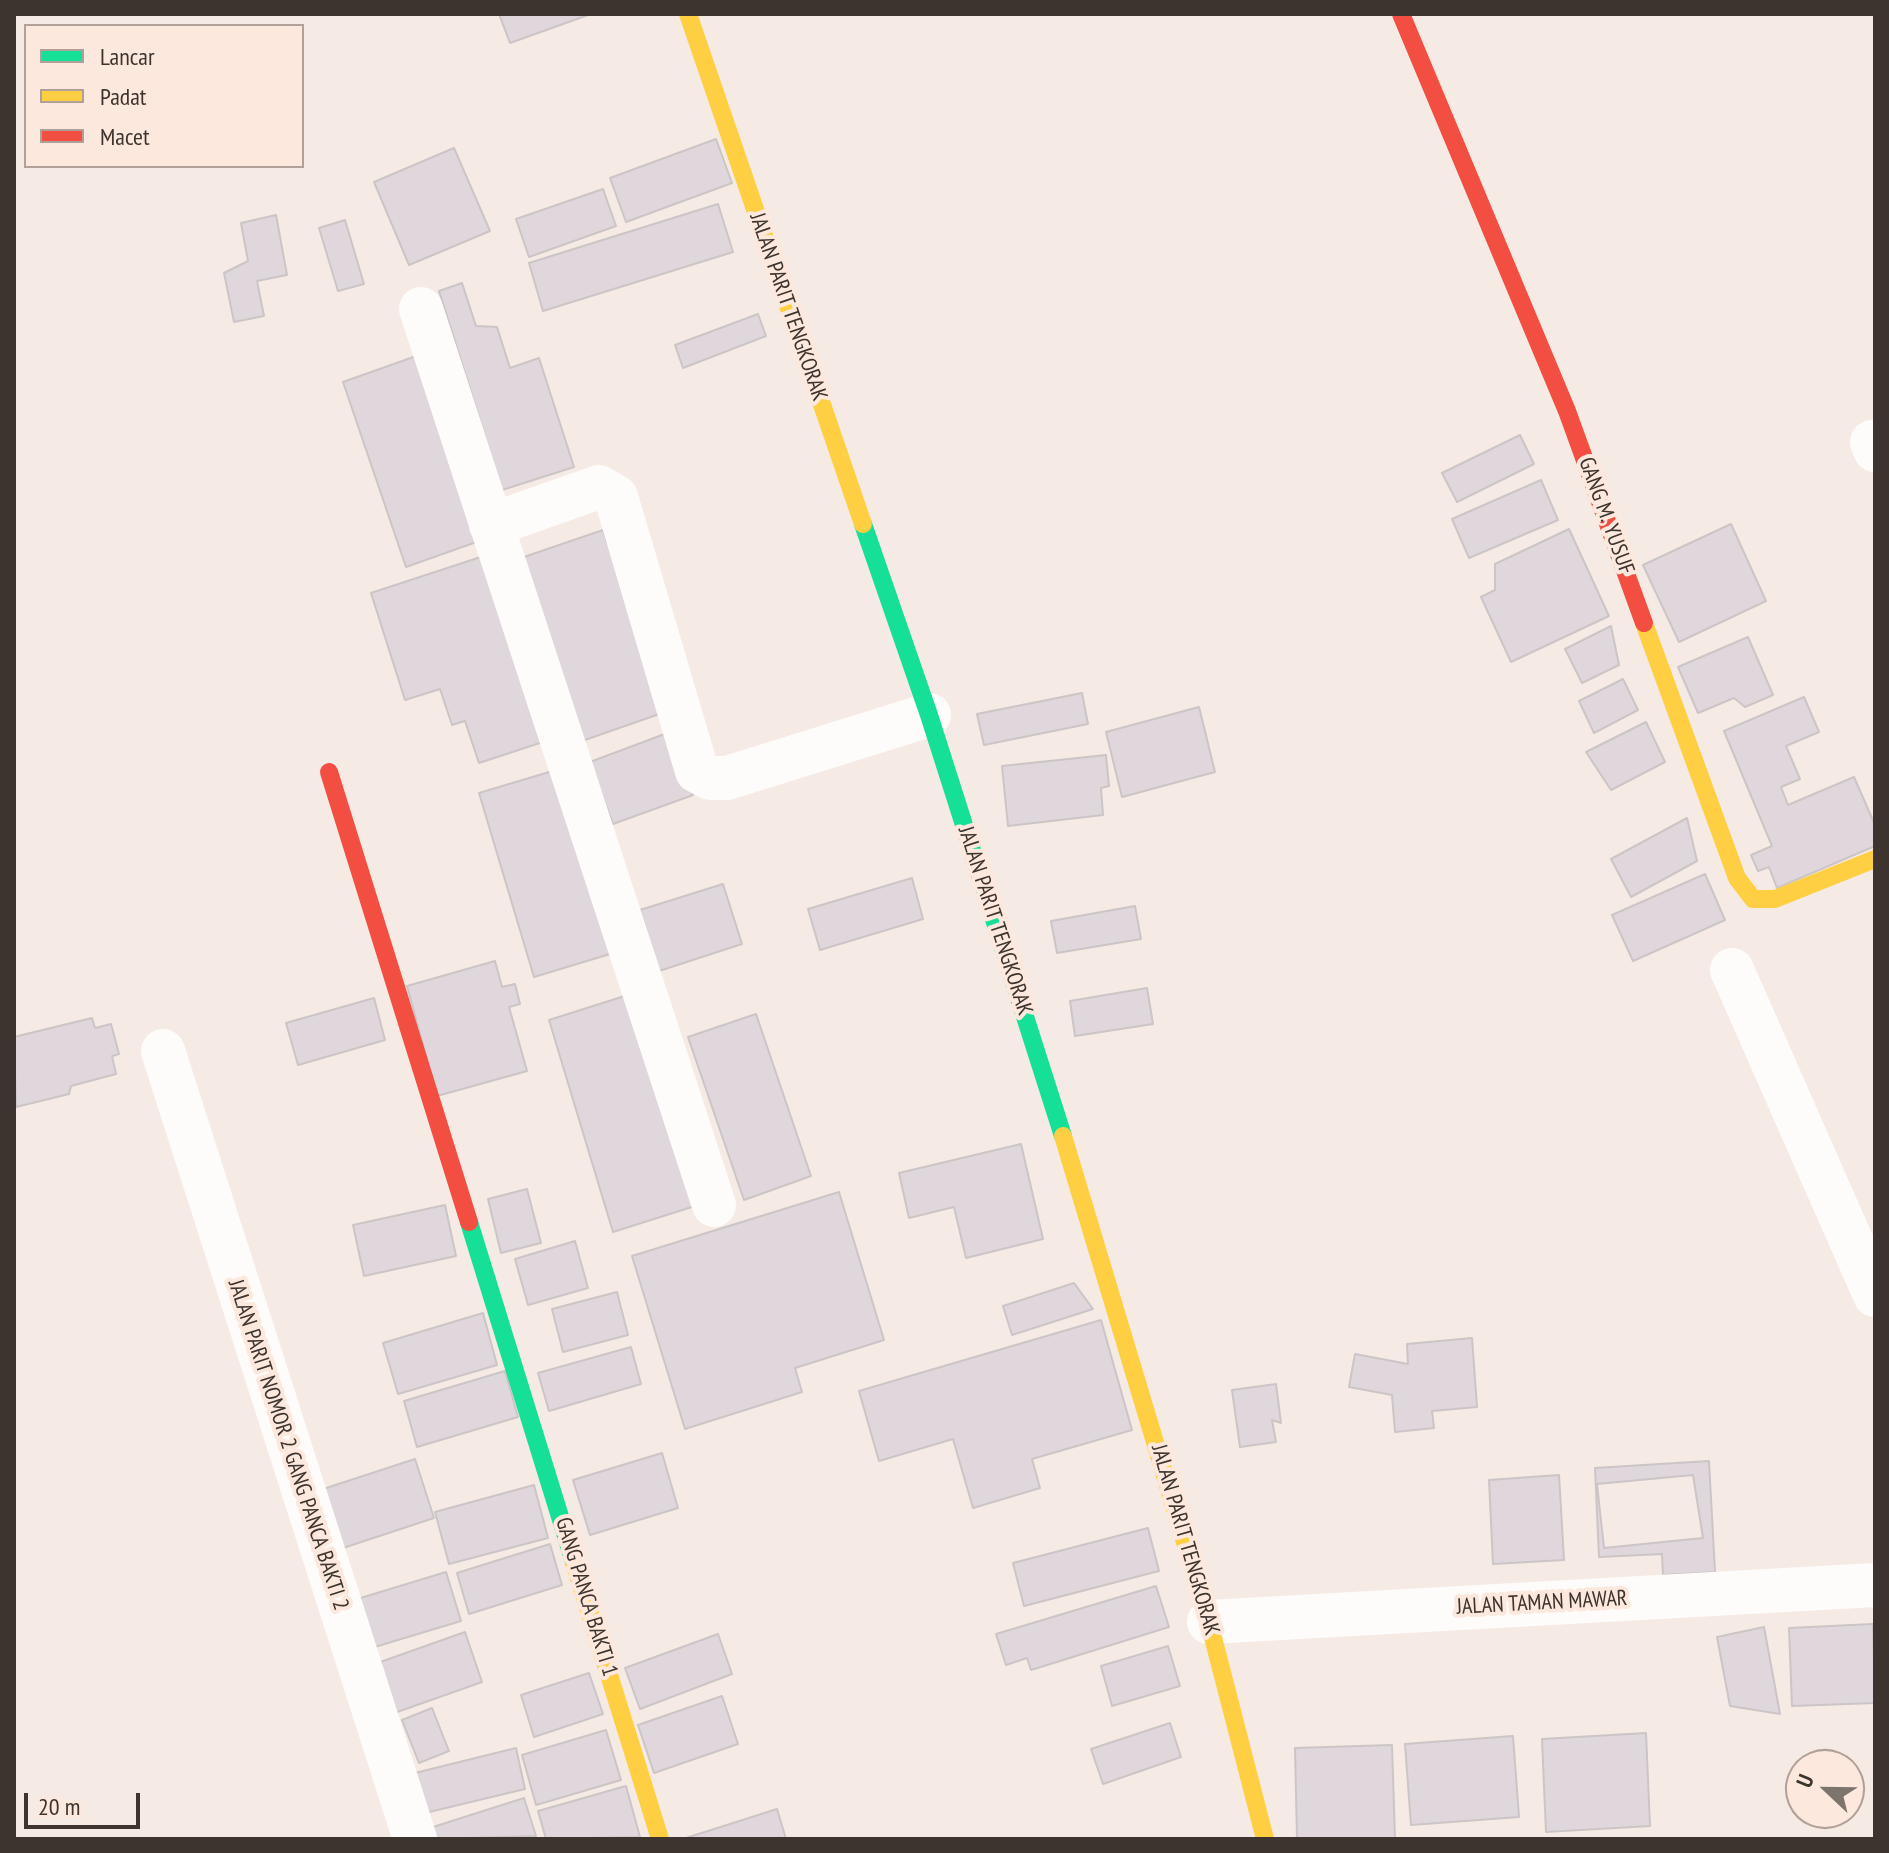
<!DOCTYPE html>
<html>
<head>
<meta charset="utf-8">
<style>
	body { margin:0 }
	#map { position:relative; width:1889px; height:1853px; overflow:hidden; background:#f5eae4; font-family:"PT Sans Narrow",sans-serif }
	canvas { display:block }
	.frame { position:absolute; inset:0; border:16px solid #3e342f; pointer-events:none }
	.legend { position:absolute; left:24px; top:24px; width:280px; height:144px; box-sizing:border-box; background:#fce8dd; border:2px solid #b0a097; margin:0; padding:10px 14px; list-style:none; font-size:24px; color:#3e342f }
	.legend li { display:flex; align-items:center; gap:16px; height:40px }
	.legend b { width:40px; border:2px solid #b0a097 }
	.north { position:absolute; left:1785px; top:1749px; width:80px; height:80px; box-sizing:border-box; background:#fce8dd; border:2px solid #b0a097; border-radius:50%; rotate:292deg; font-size:22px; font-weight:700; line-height:32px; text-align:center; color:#3e342f }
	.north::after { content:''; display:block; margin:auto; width:28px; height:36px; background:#7e746e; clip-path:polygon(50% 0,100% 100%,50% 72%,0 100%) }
	.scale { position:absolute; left:24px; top:1793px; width:116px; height:36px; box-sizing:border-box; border:4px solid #3e342f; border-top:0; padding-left:10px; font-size:24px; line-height:28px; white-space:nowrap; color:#3e342f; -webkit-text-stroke:6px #fce8dd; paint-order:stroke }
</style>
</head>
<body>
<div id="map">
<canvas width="1889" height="1853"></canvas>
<div class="frame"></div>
<ul class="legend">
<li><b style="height:10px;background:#16e098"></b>Lancar</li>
<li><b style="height:10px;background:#ffcf43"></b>Padat</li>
<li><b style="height:10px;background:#f24e42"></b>Macet</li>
</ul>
<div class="north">U</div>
<div class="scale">20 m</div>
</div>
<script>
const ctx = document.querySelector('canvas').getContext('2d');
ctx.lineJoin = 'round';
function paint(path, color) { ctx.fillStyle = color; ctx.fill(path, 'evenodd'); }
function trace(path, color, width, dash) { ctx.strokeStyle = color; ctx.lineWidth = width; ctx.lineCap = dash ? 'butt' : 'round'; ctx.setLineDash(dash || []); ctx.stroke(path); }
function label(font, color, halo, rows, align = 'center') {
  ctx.font = font + ' "PT Sans Narrow",sans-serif'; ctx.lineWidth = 8; ctx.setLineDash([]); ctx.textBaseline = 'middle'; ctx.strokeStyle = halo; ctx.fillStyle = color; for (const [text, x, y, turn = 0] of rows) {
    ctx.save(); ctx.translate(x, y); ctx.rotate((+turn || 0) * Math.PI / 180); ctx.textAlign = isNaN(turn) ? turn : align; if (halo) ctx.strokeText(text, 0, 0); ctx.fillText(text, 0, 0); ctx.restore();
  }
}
const building = new Path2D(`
	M499,14h92l-81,29z
	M716,139l16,44 -106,39 -16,-44z
	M454,148l36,83 -81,34 -35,-83z
	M603,189l13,37 -87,31 -13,-38z
	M718,204l15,48 -190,59 -14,-48z
	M276,215l11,60 -30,6 7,35 -30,6 -10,-49 24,-12 -7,-38z
	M345,220l19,64 -26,7 -19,-63z
	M462,283l14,43 21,1 13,41 29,-10 35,109 -72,23 -63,-199z
	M758,314l8,22 -83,32 -8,-23z
	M419,355l63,185 -76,27 -63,-185z
	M1520,435l14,29 -77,38 -15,-29z
	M1541,480l17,40 -89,38 -17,-39z
	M1731,524l35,77 -87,41 -36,-77z
	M1569,529l40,87 -98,46 -30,-65 14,-7v-26z
	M603,530l62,182 -83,29 -61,-183z
	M496,552l59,186 -76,25 -14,-42 -13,4 -12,-36 -35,11 -34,-107z
	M1611,626l8,39 -37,18 -17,-34z
	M1748,637l25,58 -28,12 -11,-9 -36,15 -20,-46z
	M1623,679l15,31 -44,23 -15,-32z
	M1082,693l6,31 -104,21 -7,-31z
	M1804,697l15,35 -33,14 14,33 -19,8 7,18 66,-28 21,48v21l-98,42 -8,-21 -11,4 -7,-16 21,-9 -48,-115z
	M1199,707l16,65 -93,25 -16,-65z
	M1646,722l19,40 -54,28 -25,-38z
	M670,732l23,63 -80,29 -23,-62z
	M1106,755l3,31 -8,2 2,27 -95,11 -6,-60z
	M556,770l54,184 -76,23 -55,-184z
	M1687,818l10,43 -66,36 -20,-38z
	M1705,874l20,46 -92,41 -21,-46z
	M912,878l11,41 -103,31 -12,-41z
	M723,884l19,60 -83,27 -19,-61z
	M1135,906l6,33 -84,14 -6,-32z
	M495,961l7,26 13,-3 5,20 -11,3 18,64 -90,25 -30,-110z
	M1147,988l6,36 -78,12 -5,-35z
	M631,994l64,212 -82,26 -64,-212z
	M374,998l11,42 -87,25 -12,-42z
	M756,1014l55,162 -67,24 -56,-163z
	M92,1018l3,10 16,-4 8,30 -7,2 4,18 -45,12 -2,8 -53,13 -2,-70z
	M1021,1144l22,95 -77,19 -12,-51 -45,11 -10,-45z
	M527,1189l14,54 -40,10 -13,-54z
	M839,1192l45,148 -89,28 7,24 -117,37 -53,-173z
	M445,1205l11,51 -92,20 -11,-51z
	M575,1241l13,47 -60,17 -13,-46z
	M1074,1283l19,26 -81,26 -9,-29z
	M617,1292l11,43 -65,17 -11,-43z
	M483,1313l14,52 -99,29 -15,-51z
	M1101,1320l31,110 -100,29 8,29 -67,20 -20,-69 -74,22 -20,-70z
	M1472,1338l5,69 -45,4 2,17 -39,4 -3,-37 -43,-8 6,-33 53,10 -1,-20z
	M631,1347l10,37 -92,27 -11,-38z
	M505,1371l13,46 -101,30 -13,-46z
	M1276,1384l5,39 -9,-3 4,22 -36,5 -8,-57z
	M662,1453l16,55 -88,27 -17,-55z
	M415,1459l19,59 -100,33 -20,-59z
	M1709,1461l6,111 -52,3 -1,-21 -63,3 -4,-89z
	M1559,1475l5,85 -71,4 -4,-84z
	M1693,1475l10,63 -99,10 -7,-64z
	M534,1485l14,53 -99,26 -14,-52z
	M1148,1528l11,43 -135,35 -11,-43z
	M550,1544l12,41 -93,29 -12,-41z
	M446,1572l15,49 -93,28 -14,-49z
	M1156,1586l13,41 -138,43 -4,-12 -21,7 -10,-31z
	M1873,1624l2,79 -83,3 -3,-78z
	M1764,1627l16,87 -50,-8 -13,-69z
	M465,1632l17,50 -96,34 -17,-50z
	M718,1634l14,40 -92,35 -15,-41z
	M1168,1646l12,40 -68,20 -11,-40z
	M589,1673l14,41 -69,23 -13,-42z
	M722,1696l16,48 -84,29 -16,-48z
	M432,1708l17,43 -30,12 -17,-43z
	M1170,1723l11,34 -78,27 -12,-35z
	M606,1730l15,50 -85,25 -14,-50z
	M1646,1733l4,93 -104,6 -4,-93z
	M1513,1736l6,81 -108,8 -6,-81z
	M1392,1745l3,94h-98l-2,-91z
	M516,1748l9,41 -100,24 -10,-40z
	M626,1786l14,51 -94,2 -8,-28z
	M524,1798l12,38 -102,3 -4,-11z
	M777,1809l9,30h-100v-1z`);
paint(building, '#e0d7dc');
trace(building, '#ccc5c6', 2);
trace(new Path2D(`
	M421,309l293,896
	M1872,442l3,8
	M491,525l108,-38 17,10 81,274 13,7h17l202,-63
	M1732,970l143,325
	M163,1051l252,788
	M1209,1622l666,-37`), '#fefcfb', 44);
trace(new Path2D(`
	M863,524l66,191 134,421
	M469,1222l105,340`), '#16e098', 18);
trace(new Path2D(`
	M688,14l175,510
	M1644,623l93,255 16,21h22l100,-40
	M1063,1136l146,486 56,217
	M574,1562l86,277`), '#ffcf43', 18);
trace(new Path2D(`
	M1401,14l166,397 77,212
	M329,772l140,450`), '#f24e42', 18);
label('22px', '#3e342f', '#fce8dd', [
	["JALAN PARIT TENGKORAK",788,307,71],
	["GANG M. YUSUF",1606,516,70],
	["JALAN PARIT TENGKORAK",995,921,72],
	["JALAN PARIT NOMOR 2 GANG PANCA BAKTI 2",288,1445,72],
	["JALAN PARIT TENGKORAK",1185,1540,74],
	["GANG PANCA BAKTI 1",586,1597,73],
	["JALAN TAMAN MAWAR",1542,1603,-3]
]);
</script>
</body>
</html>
